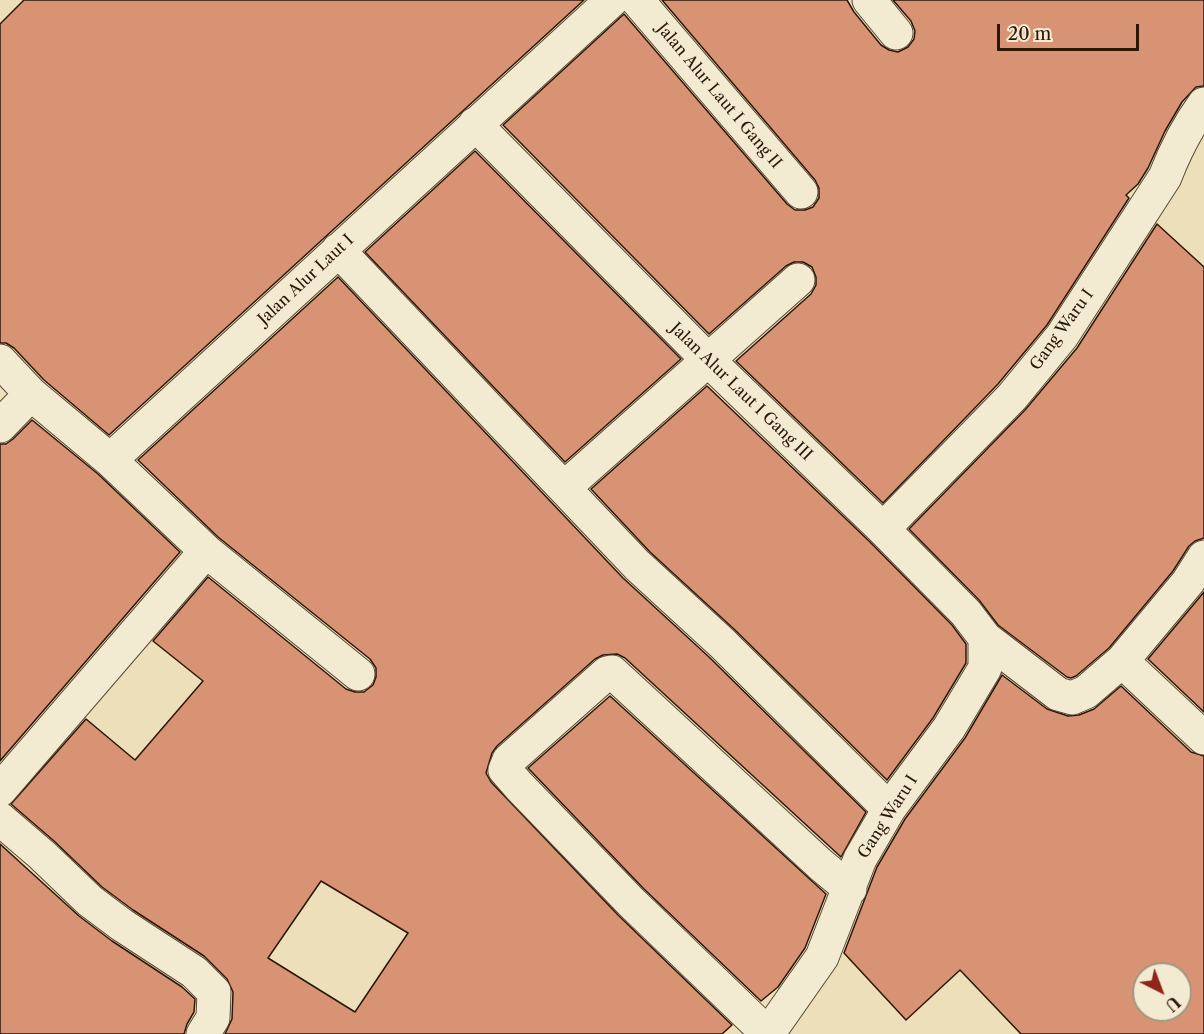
<!DOCTYPE html>
<html>
<head>
<meta charset="utf-8">
<style>
	body { margin:0 }
	#map { position:relative; width:1204px; height:1034px; overflow:hidden; background:#ecdfba; font-family:"Libre Caslon Text",serif }
	canvas { display:block }
	.north { position:absolute; left:1132px; top:962px; width:60px; height:60px; box-sizing:border-box; background:#f3ead2; border:2px solid #a39681; border-radius:50%; rotate:138deg; font-size:16px; font-weight:700; line-height:24px; text-align:center; color:#2b1707 }
	.north::after { content:''; display:block; margin:auto; width:21px; height:27px; background:#8f2418; clip-path:polygon(50% 0,100% 100%,50% 72%,0 100%) }
	.scale { position:absolute; left:997px; top:24px; width:142px; height:27px; box-sizing:border-box; border:3px solid #2b1707; border-top:0; padding-left:8px; font-size:18px; line-height:21px; white-space:nowrap; color:#2b1707; -webkit-text-stroke:4px #f3ead2; paint-order:stroke }
</style>
</head>
<body>
<div id="map">
<canvas width="1204" height="1034"></canvas>
<div class="north">U</div>
<div class="scale">20 m</div>
</div>
<script>
const ctx = document.querySelector('canvas').getContext('2d');
ctx.lineJoin = 'round';
function paint(path, color) { ctx.fillStyle = color; ctx.fill(path, 'evenodd'); }
function trace(path, color, width, dash) { ctx.strokeStyle = color; ctx.lineWidth = width; ctx.lineCap = dash ? 'butt' : 'round'; ctx.setLineDash(dash || []); ctx.stroke(path); }
function label(font, color, halo, rows, align = 'center') {
  ctx.font = font + ' "Libre Caslon Text",serif'; ctx.lineWidth = 4.5; ctx.setLineDash([]); ctx.textBaseline = 'middle'; ctx.strokeStyle = halo; ctx.fillStyle = color; for (const [text, x, y, turn = 0] of rows) {
    ctx.save(); ctx.translate(x, y); ctx.rotate((+turn || 0) * Math.PI / 180); ctx.textAlign = isNaN(turn) ? turn : align; if (halo) ctx.strokeText(text, 0, 0); ctx.fillText(text, 0, 0); ctx.restore();
  }
}
const building = new Path2D(`
	M24,0h560l-475,435 -65,-55 -30,-32 -8,-5h-6v-319z
	M662,0h185l7,12 27,33 8,5 9,2 10,-5 6,-8 1,-8 -4,-10 -18,-21h311v86l-8,1 -14,15 -17,29 -17,37 -10,16 -12,11 3,3 -82,127 -49,59 -115,119 -147,-142 75,-67 5,-9v-8l-4,-10 -9,-5h-9l-8,4 -77,68 -206,-209 121,-111 163,190 8,6h10l8,-3 6,-9v-10l-4,-8z
	M475,151l206,208 -116,103 -200,-210z
	M1157,224l47,43v271l-9,3 -6,5 -16,25 -64,77 -33,28 -5,2 -4,-1 -69,-52 -19,-25 -70,-71 116,-119 52,-62z
	M338,277l285,301 86,79 157,155 -25,45 -216,-199 -8,-4 -14,1 -8,4 -98,87 -5,7 -6,20 5,9 127,133 114,110 -10,9h-497l7,-15 1,-27 -6,-13 -23,-23 -71,-46 -31,-23 -48,-46 -43,-37 75,-85 49,41 68,-79 -50,-40 55,-64 138,112 9,3h9l9,-7 3,-8v-9l-6,-9 -152,-122 -80,-77zM321,881l87,52 -53,79 -87,-54z
	M707,386l163,156 82,83 14,19v19l-33,55 -46,62 -152,-150 -85,-78 -59,-63z
	M32,420l66,54 82,78 -180,209v-317h6l7,-5z
	M1204,592v120l-56,-53z
	M1002,675l45,34 21,7 11,-1 15,-6 27,-23 70,66 13,4v278h-183l-61,-64 -54,50 -62,-67 33,-86 28,-48 60,-81zM1144,974h36v36h-36z
	M610,696l216,198 -21,54 -27,39 -17,14 -117,-112 -116,-121z
	M0,844l79,72 33,25 70,46 13,12 -1,13 -7,12 -3,10h-184z`);
paint(building, '#d89374');
trace(building, '#2b1707', 1.5);
const minor = new Path2D(`
	M637,0l164,192
	M869,0l27,33
	M475,124l232,235 176,170 83,84 19,25v30l-36,60 -60,81 -29,50 -38,98 -54,77
	M338,250l299,315 85,78 167,166
	M0,361l31,33
	M0,426l31,-32 79,66 96,91 152,123
	M110,460l502,-460
	M564,488l234,-208
	M883,529l129,-132 50,-61 103,-159c10,-26 22,-50 39,-73
	M985,638l73,56 14,4 14,-6 36,-31 82,77
	M1122,661l66,-79 16,-25
	M0,790l206,-239
	M0,819l42,36 48,46 32,24 72,47 20,20 -1,26 -10,16
	M768,1034l-137,-132 -112,-116 -14,-16 4,-10 98,-87 5,-1 209,193 29,24`);
trace(minor, '#5b4934', 35);
trace(minor, '#f3ead2', 33);
label('16px', '#2b1707', '#f3ead2', [
	["Jalan Alur Laut I Gang II",719,96,50],
	["Jalan Alur Laut I",306,280,-43],
	["Gang Waru I",1062,330,-54],
	["Jalan Alur Laut I Gang III",741,392,44],
	["Gang Waru I",888,817,-57]
]);
</script>
</body>
</html>
